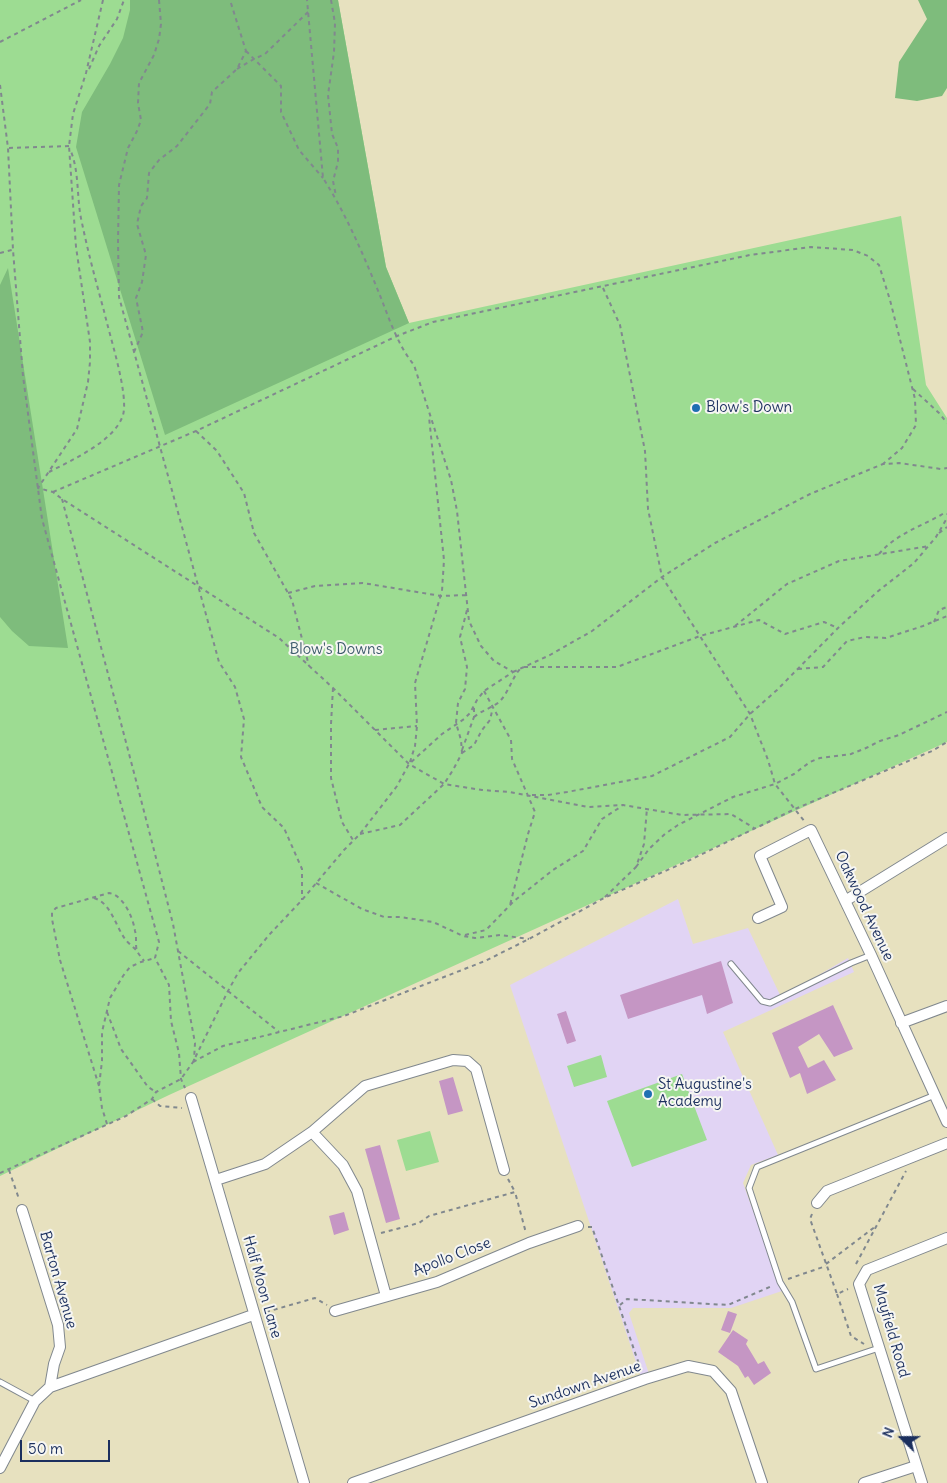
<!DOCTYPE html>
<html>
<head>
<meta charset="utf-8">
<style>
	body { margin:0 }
	#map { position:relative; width:947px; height:1483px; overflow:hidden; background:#e7e1bf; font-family:Delius,sans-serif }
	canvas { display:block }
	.north { position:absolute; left:877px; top:1413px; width:50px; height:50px; -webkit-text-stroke:4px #f6f6f2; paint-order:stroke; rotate:292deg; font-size:14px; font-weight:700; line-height:20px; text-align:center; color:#1b2f5e }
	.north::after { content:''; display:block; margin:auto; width:18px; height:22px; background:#1b2f5e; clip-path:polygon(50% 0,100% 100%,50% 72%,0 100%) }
	.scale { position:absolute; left:20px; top:1440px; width:90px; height:22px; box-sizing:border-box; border:2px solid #1b2f5e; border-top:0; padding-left:6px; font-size:15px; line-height:18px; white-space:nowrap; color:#1b2f5e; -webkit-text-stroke:4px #f6f6f2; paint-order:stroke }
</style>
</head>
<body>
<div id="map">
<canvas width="947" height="1483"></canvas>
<div class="north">N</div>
<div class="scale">50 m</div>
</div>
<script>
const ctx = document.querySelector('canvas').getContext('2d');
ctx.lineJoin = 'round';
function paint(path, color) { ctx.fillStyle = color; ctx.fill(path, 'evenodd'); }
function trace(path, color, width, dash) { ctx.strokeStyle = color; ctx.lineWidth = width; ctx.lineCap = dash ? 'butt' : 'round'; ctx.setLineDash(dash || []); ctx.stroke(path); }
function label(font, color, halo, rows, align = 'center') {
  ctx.font = font + ' Delius,sans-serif'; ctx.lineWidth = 4; ctx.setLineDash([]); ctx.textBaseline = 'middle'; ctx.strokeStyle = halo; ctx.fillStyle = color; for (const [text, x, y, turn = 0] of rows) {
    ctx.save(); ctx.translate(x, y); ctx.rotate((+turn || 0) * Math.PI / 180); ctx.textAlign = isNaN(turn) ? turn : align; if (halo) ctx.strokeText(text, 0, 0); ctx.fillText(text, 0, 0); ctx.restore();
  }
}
paint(new Path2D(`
	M678,899l15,45 55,-16 33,69 67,-39 6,14 -131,60 55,123 -27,10 -8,18 39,108 -51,17h-98l-4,5 20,61 -8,3 -131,-392z`), '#e1d4f4');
paint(new Path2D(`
	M0,0h338l48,267 23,56 492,-107 25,169 21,33v324l-778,353 -169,81z
	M601,1055l6,22 -33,10 -7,-21z
	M682,1074l25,66 -75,27 -25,-66z
	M430,1131l9,31 -33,9 -9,-31z`), '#9ddc92');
paint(new Path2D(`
	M130,0h208l48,267 23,56 -244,112 -89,-288 6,-35 28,-48 13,-26 7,-28z
	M918,0h29v88l-5,8 -25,5 -22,-3 4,-36 28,-43z
	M8,268l60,380 -39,-2 -17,-15 -12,-14v-332z`), '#7ebc7c');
paint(new Path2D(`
	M721,961l12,42 -26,11 -5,-19 -74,24 -8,-24z
	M833,1005l20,44 -19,8 -15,-23 -21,13 10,21 16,-8 12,20 -29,14 -7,-21 -10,5 -18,-45z
	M566,1011l10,30 -9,3 -10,-30z
	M453,1077l10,34 -15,4 -9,-34z
	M380,1145l20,74 -14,4 -21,-74z
	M344,1212l5,18 -15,5 -5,-19z
	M728,1311l9,3 -7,19 -9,-3z
	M733,1330l15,10 -2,4 12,20 6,-3 7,12 -17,12 -6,-9 -3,2 -7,-12 -20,-14z`), '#c596c4');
const service = new Path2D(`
	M731,964l31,37 8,2 81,-40 20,-8
	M879,1348l-63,21 -24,-67 -12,-20 -31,-94 8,-21 178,-72
	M0,1382l35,19`);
const minor = new Path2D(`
	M845,901l102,-63
	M758,918l24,-11 -22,-51 51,-26 60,125 76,167
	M901,1023l46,-17
	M191,1098l113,385
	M312,1132l31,33 14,26 29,105
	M216,1180l49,-16 47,-32 53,-46 88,-26 14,1 9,8 28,101
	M817,1203l10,-12 120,-48
	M22,1210l36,115 2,22 -6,17 -4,23
	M335,1311l102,-29 92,-39 49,-17
	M0,1468l35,-67 15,-14 203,-72
	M353,1483l292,-104 43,-13 25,5 18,20 31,92
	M864,1483l52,-17
	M922,1483l-63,-199 8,-14 80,-32`);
trace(service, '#81888e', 7);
trace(minor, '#81888e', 12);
trace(new Path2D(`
	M103,0l-17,73 -13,41 -4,32 7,101 14,95v20l-2,20 -11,47 -39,59 15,4 9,7 217,139 54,50 76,76 35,20 38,6 28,2 78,15 35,-2 59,10 49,-1 23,14
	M159,0l2,24 -2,15 -5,16 -15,28 -1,20 3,17 -4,11 -9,17 -9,37 -1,57 1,55 100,365 16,25 9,32 -3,38 21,50 22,21 18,41v31
	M331,0l4,23 -1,29 -6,43 4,39 6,14v14l-5,19 3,15
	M0,42l81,-42
	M246,51l35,35v26l18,38 24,28
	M89,69l10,-23 18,-27 7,-19
	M237,69l17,-10 11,-5 44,-43
	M0,85l8,63 5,102 10,126 19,143 117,423 -4,16 14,27 2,36 8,32 2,26 4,9
	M9,148l60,-2
	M0,253l12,-3
	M603,288l17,37 25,126 3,58 14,68 88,137 18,46 7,24 30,38
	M134,352l9,-20 -7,-34 6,-16 4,-27 -9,-31 4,-18 6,-8 2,-25 10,-13 18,-14 33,-42 2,-12 25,-23 9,-18 -16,-51
	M913,389l26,24 8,10
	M196,431l21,20 27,42 10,40 38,67 17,66
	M49,472c23,-12 66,-31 74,-57 6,-21 -14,-81 -19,-104 -8,-29 -16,-59 -22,-88 -6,-25 -2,-51 -12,-74
	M53,492l143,-61 201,-95 36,-14 317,-67 61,-8 42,3 15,6 11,9 11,35 25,99 1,26 -14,23 -19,16
	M62,499l76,289 35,136 22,119 -1,17
	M939,533l8,-6
	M879,554c16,-19 40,-27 62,-39l3,-2 3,1
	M288,593l27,-7 48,-3 78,13 25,-1
	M934,622l5,-12 8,-3
	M735,626l52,-42 52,-23 90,-15
	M524,667h93l83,-31 59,-16 26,14 39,-12 14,6
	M798,669l25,-2 24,-26 18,-4 21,1 37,-12 24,-10
	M513,672l37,-17 42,-24 70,-54 53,-34 95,-49 73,-30 16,-1 42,6 6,-1
	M333,688l-2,36v54l11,44 11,18
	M484,691l27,49 1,19 23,53 -7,22 -18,71
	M474,717c8,-7 21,-10 27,-17 8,-9 11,-22 19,-31
	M375,730l42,-4
	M462,750l12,-33v-12
	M462,753l12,-8 8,-15 8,-10 3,-13
	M410,762l5,-16 2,-20 -2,-43 27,-92 2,-31 -15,-143
	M532,795h16l19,-3 85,-16 78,-39 20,-23 27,-24 61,-62 39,-36 37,-29 22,-26 11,-19
	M360,834l40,-9 44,-41 9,-14 9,-17 -1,-13 -5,-17 2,-20 7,-14 2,-22 -7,-30 7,-27
	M636,867l13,-18 16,-15 13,-9 55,-28 42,-13 19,-10 16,-12 10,-4 31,-4 15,-6 14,-7 19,-6 48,-23
	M316,883l46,26 22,8h16l33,5 30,14 12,2 25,-3 29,4
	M605,897l31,-30 8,-23 3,-36
	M94,898c17,5 21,27 31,41 3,4 8,8 12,12
	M465,935l21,-5 28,-29 39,-31 30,-19 19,-32 20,-13
	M178,951l101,81
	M107,1012l14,37 27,38 8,5
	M193,1062l30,-16 121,-30 141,-55 44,-22 75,-41 86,-38 105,-51 137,-58 15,-9
	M99,1086l-39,-126 -8,-41v-7l4,-4 53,-15c14,2 24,24 26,38 2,6 0,14 2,20 2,4 5,7 7,10
	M152,1099l8,7 22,2
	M107,1124l-5,-16 -3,-22 3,-25v-29l8,-34 13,-22 7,-9 11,-5 14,-4
	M9,1170l10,29
	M0,1173l126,-57 26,-17 4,-7 25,-13 12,-17 35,-71 10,-18 31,-38 33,-35 42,-50 16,-16 37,-48 12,-22 33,-30 22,-15 6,-6 7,-13 7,-9 29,-19 -19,-11 -13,-15 -12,-25 -12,-110 -6,-31 -37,-115c-17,-21 -25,-47 -35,-72 -16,-39 -33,-79 -56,-115l-16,-178
	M508,1179l7,13
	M812,1214l-2,5 27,75 11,-5
	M588,1227h4l49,143
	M381,1233l38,-10 10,-7 86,-24 11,41
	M826,1264l50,-38
	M856,1264l50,-93
	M788,1279l38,-13
	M837,1294l14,42 13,8
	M620,1305l7,-6 101,6 44,-19
	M266,1312l49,-14 12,7`), '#81888e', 2, [4, 4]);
trace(service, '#fff', 5);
trace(minor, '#fff', 10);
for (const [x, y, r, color] of [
	[696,408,5,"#1f6fb2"],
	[648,1094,5,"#1f6fb2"]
]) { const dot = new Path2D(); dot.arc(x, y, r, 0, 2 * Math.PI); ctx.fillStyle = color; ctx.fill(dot); trace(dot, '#f6f6f2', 2); }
label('15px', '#1b2f5e', '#f6f6f2', [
	["Blow's Down",706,408],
	["St Augustine's",658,1085],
	["Academy",658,1102]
], 'left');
label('15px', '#3c5a6b', '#f6f6f2', [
	["Blow's Downs",336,650]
]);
label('15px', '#1b2f5e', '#f6f6f2', [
	["Oakwood Avenue",864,906,65],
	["Apollo Close",452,1257,-21],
	["Barton Avenue",58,1280,74],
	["Half Moon Lane",262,1287,74],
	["Mayfield Road",891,1331,74],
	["Sundown Avenue",585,1385,-19]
]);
</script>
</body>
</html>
